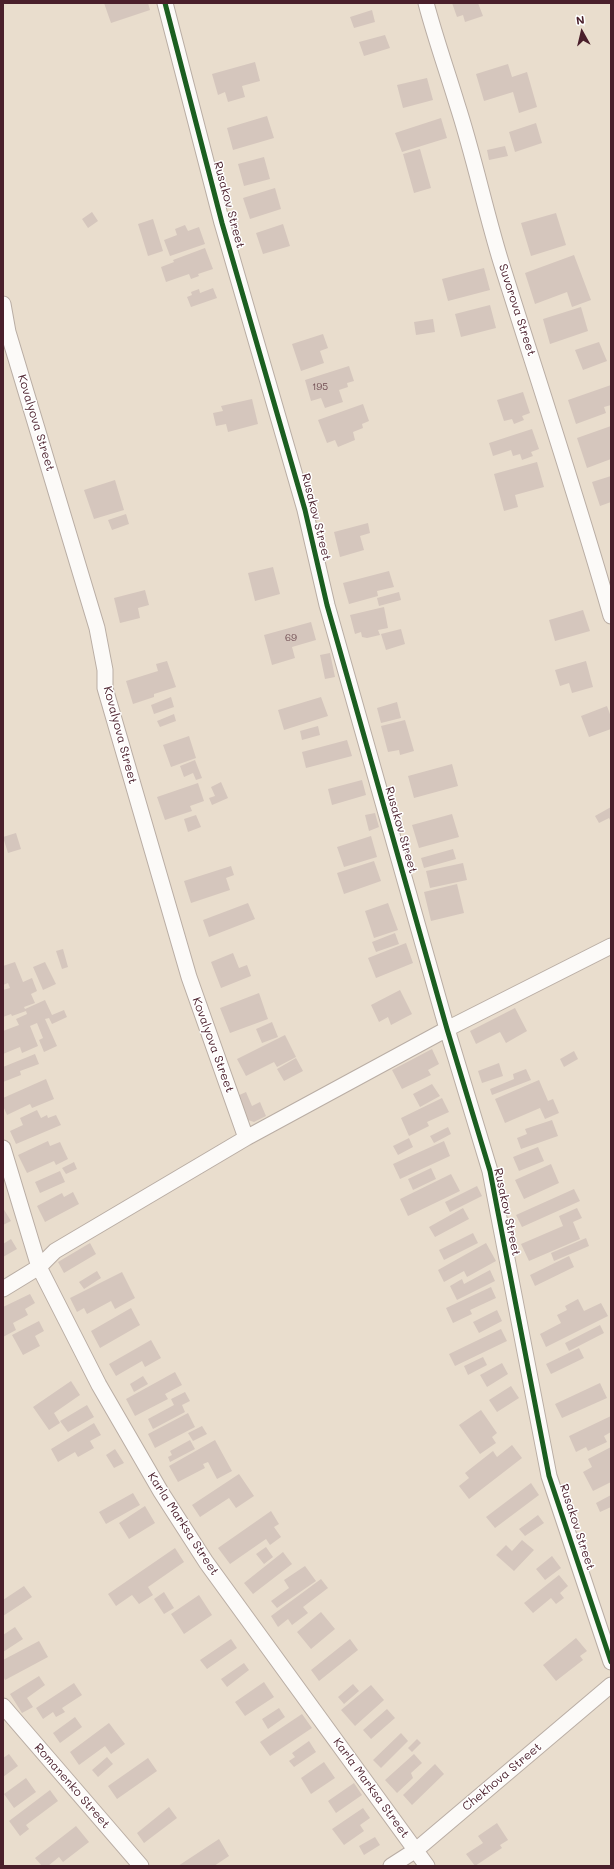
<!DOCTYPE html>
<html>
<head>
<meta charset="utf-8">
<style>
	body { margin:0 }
	#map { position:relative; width:614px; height:1869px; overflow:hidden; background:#e9ddcd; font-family:Mali,sans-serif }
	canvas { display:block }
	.frame { position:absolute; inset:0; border:4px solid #4a1f2b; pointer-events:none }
	.north { position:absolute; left:562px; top:12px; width:40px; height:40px; -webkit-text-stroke:3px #fff; paint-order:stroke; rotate:352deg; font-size:11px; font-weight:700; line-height:16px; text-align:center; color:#4a1f2b }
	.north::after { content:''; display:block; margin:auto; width:14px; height:18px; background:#4a1f2b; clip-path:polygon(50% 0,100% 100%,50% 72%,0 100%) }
</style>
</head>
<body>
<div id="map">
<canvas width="614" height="1869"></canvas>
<div class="frame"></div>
<div class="north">N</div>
</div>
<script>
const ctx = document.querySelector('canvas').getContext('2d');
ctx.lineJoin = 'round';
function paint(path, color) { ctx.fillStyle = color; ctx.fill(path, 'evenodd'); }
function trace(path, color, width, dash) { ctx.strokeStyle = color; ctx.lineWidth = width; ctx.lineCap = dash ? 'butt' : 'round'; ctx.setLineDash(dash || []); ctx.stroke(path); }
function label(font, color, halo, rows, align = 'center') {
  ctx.font = font + ' Mali,sans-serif'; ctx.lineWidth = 3; ctx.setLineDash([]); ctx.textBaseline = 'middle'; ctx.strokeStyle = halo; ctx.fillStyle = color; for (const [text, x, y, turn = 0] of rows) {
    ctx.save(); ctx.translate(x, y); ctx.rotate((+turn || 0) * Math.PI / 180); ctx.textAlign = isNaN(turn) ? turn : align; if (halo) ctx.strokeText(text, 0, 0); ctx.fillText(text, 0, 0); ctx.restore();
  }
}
paint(new Path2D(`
	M104,3h44l2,7 -39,13z
	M452,3h26l5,13 -18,6 -2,-7 -6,2z
	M372,10l3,12 -21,6 -4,-11z
	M385,35l5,13 -26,8 -5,-14z
	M255,62l5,19 -18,5 3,11 -17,5 -3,-10 -7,3 -6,-21z
	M508,64l4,13 15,-5 10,35 -18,6 -6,-21 -29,9 -8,-27z
	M427,78l6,22 -30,8 -6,-23z
	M267,116l7,22 -41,12 -6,-22z
	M441,118l6,20 -45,14 -7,-19z
	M536,123l6,20 -27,9 -6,-20z
	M505,146l3,10 -19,4 -2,-10z
	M420,149l11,39 -17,5 -11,-39z
	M264,157l6,22 -26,7 -6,-22z
	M275,188l6,21 -31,10 -7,-21z
	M92,212l6,9 -10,7 -6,-9z
	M556,213l10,32 -35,11 -10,-33z
	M153,219l10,32 -15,5 -10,-32z
	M283,224l7,22 -27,8 -7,-21z
	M185,225l3,6 11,-4 6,17 -35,12 -6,-16 13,-5 -2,-6z
	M205,248l8,21 -15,5 1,2 -8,3 -2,-5 -23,8 -5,-15 13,-5 -1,-2z
	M574,255l17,45 -19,7 -5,-15 -32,12 -10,-31z
	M484,268l6,22 -42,11 -6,-22z
	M213,288l4,10 -26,9 -4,-10 5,-2 -1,-3 8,-3 1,4z
	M490,305l6,23 -35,9 -6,-23z
	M581,307l7,24 -38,13 -7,-25z
	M433,319l2,13 -19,3 -2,-13z
	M323,334l5,14 -8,3 4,12 -23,8 -9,-27z
	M599,342l8,19 -24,9 -8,-20z
	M349,366l5,15 -7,2 1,4 -9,3 4,12 -18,6 -4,-10 -10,3 -6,-21z
	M611,385v20l-7,2 2,6 -30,11 -8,-24z
	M523,392l7,21 -8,3 2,4 -10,4 -2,-5 -8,2 -7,-21z
	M252,399l6,25 -30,8 -2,-8 -10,2 -3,-13 10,-2 -2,-5z
	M363,404l6,17 -7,3 1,4 -10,4 2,8 -17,7 -3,-7 -8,3 -9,-23z
	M611,426v33l-24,9 -10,-30z
	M532,429l7,20 -8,3 2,4 -11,4 -2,-6 -7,2 -2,-6 -18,6 -4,-13z
	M537,462l7,25 -29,8 3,12 -14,4 -10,-37z
	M611,476v26l-11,4 -8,-24z
	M115,480l9,30 -30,9 -10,-29z
	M126,514l3,10 -17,6 -4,-10z
	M368,523l2,10 -10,3 4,14 -24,7 -6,-25z
	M273,567l7,27 -25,7 -7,-28z
	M389,571l5,16 -17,4 1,5 -29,8 -6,-21z
	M145,590l4,15 -11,3 2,10 -20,5 -6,-25z
	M399,592l2,8 -22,6 -2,-8z
	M384,607l4,21 -10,2 2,5 -13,3 -5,-1 -1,-5 -6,2 -5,-19z
	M583,610l7,21 -35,10 -6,-21z
	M311,622l5,18 -24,7 3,11 -23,7 -8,-30z
	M401,629l4,15 -19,6 -5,-16z
	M330,653l5,24 -10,2 -5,-24z
	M167,661l9,26 -22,7v3l-21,7 -7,-23 32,-10 -2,-7z
	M586,661l7,26 -21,6 -3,-10 -9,3 -5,-16z
	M171,697l3,10 -20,7 -3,-9z
	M321,697l7,19 -44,14 -6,-20z
	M397,702l4,16 -20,5 -4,-15z
	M607,706l4,11v12l-22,8 -8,-21z
	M174,714l2,7 -16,6 -3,-6z
	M405,720l9,31 -14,4 -1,-5 -11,2 -7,-26z
	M318,726l2,9 -18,5 -2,-9z
	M189,736l7,22 -25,9 -8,-22z
	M347,740l5,16 -46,12 -4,-16z
	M195,760l7,18 -6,2 -3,-7 -9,4 -4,-11z
	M452,764l6,22 -44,12 -6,-22z
	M362,780l4,15 -34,10 -4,-16z
	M221,782l7,16 -16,7 -3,-7 6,-2 -4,-9z
	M198,783l6,18 -14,5 2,5 -27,9 -8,-23z
	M611,807v15l-2,-4 -10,5 -4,-7z
	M375,813l4,14 -10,4 -4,-16z
	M452,814l7,23 -40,11 -7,-23z
	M196,815l5,12 -13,5 -4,-13z
	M16,833l5,16 -13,4 -5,-16z
	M371,836l6,21 -33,10 -7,-20z
	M453,849l3,10 -32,9 -3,-10z
	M374,861l7,20 -37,13 -7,-21z
	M463,863l4,17 -37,8 -4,-17z
	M231,866l3,9 -8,3 4,12 -39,13 -7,-22z
	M457,884l7,29 -33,8 -7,-29z
	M248,903l7,16 -46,18 -6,-17z
	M388,903l10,27 -24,8 -9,-27z
	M395,933l4,11 -23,8 -4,-10z
	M406,943l7,20 -37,15 -8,-20z
	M63,949l5,18 -6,2 -6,-18z
	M233,953l6,15 8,-3 4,11 -30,12 -10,-26z
	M15,962l8,20 9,-4 5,13 -6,3 4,9 -11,4 1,2 20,-9 7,15 12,-5 3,7 -15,7 -3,-6 -4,1 12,27 -13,6 -5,-12 4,-2 -6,-15 -7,3 8,20 -16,7 -2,-6 -17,7v-23l16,-6 -3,-6 11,-5 -1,-3 -14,5 -1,-2 -8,3v-27l7,-2 -2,-5 -5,2v-19z
	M45,962l11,22 -13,6 -10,-23z
	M400,990l12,24 -21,11 -3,-8 -9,5 -8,-17z
	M259,993l9,26 -38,14 -10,-25z
	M515,1008l12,23 -21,12 -6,-11 -24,12 -6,-13z
	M272,1022l6,15 -16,6 -6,-14z
	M285,1035l11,22 -19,10 -3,-5 -28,14 -9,-17z
	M432,1049l7,15 -11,6 3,5 -29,14 -10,-19z
	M574,1051l4,8 -14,8 -4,-8z
	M35,1054l4,10 -19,7 1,4 -18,7v-15z
	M296,1058l7,13 -19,10 -7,-12z
	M499,1063l4,13 -21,7 -4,-12z
	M526,1069l5,11 -39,15 -2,-6 24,-10 -1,-5z
	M46,1079l8,20 -22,9 -2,-4 -23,11 -4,-9v-8z
	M539,1080l9,21 5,-2 6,14 -14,6 -5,-11 -35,15 -10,-24z
	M432,1084l8,12 -20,11 -7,-13z
	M246,1092l6,14 8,-4 6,14 -12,6 -9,-3 -10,-22z
	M442,1098l7,14 -22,10 2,4 -20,10 -8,-18z
	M37,1110l4,8 6,-3 1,3 8,-3 5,10 -45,19 -6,-13 13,-6 -3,-7z
	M552,1120l6,16 -37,13 -4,-11 10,-4 -2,-5z
	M448,1127l3,7 -17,9 -4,-7z
	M409,1138l4,9 -15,8 -5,-9z
	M48,1141l2,5 10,-4 8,17 -12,6 -2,-4 -27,12 -9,-18z
	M444,1141l6,15 -50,23 -7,-15z
	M538,1147l6,14 -25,10 -6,-14z
	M74,1162l3,7 -11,5 -4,-6z
	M551,1164l8,19 -35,16 -9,-19z
	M431,1168l5,11 -23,11 -5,-11z
	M60,1171l5,11 -25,11 -5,-11z
	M451,1174l9,17 -52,25 -8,-17z
	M477,1186l5,10 -32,16 -5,-10z
	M574,1189l6,12 -58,26 -6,-12z
	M73,1192l6,12 -34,18 -8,-16 25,-13 2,4z
	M3,1208l8,13 -8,4z
	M463,1208l6,11 -34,18 -6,-10z
	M577,1208l5,10 -9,4 7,17 -51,22 -8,-17 42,-18 -4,-10z
	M473,1233l5,10 -34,17 -5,-10z
	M586,1238l3,8 -35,15 -3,-8z
	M11,1239l6,10 -14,8v-13z
	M90,1243l6,11 -32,19 -6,-11z
	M486,1243l10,18 -29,16 -3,-6 -20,11 -6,-12z
	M569,1256l5,11 -39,19 -5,-11z
	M490,1270l5,11 -38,19 -7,-14 12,-7 2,5z
	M97,1271l4,7 -17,11 -5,-7z
	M122,1272l13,26 -20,11 -4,-8 -24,13 -3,-6 -7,4 -7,-14z
	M491,1287l5,11 -26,12 2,4 -19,9 -7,-15z
	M30,1294l5,9 -10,6 3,6 -15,8 3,7 -13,7v-30z
	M578,1299l6,12 17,-8 7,13 -62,31 -6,-13 21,-11 -4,-8 10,-5 -2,-4z
	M131,1308l9,17 -40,23 -9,-17z
	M497,1310l5,11 -23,12 -6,-11z
	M39,1321l5,10 -9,5 5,10 -17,9 -11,-20z
	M600,1325l4,8 -35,18 -4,-8z
	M501,1329l6,12 -52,25 -6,-12z
	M151,1340l10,18 -16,9 -3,-6 -26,15 -7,-12z
	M579,1348l5,10 -33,16 -5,-10z
	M483,1357l4,8 -19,10 -4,-9z
	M502,1363l6,11 -21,13 -7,-12z
	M175,1372l7,13 -17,9 3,5 -33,17 -9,-17z
	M143,1376l5,8 -14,8 -4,-8z
	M71,1381l9,14 -26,18 6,10 -11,7 -16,-23z
	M600,1383l7,15 -45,20 -7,-14z
	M511,1386l8,12 -22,14 -8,-12z
	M185,1392l5,9 -8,4 3,7 -32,17 -5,-10 26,-14 -3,-6z
	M87,1405l7,12 -26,15 -8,-11z
	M481,1410l16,23 -5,4 4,6 -16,11 -21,-29z
	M188,1413l7,14 -40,21 -7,-14z
	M611,1416v16l-7,4 3,6 -19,9 -2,-4 -10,5 -7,-16z
	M94,1423l7,12 -11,6 4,7 -16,9 -3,-5 -17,10 -7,-13z
	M202,1426l5,8 -14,7 -5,-8z
	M190,1440l5,9 -25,13 -2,-5 4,-2 -2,-4z
	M215,1440l17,31 -15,8 -9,-17 -5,2 2,4 -27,14 -9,-16z
	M512,1445l10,13 -53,41 -10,-13 10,-8 -4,-5 28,-22 4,6z
	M611,1447v35l-18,9 -10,-19 9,-5 -4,-8z
	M115,1449l9,14 -10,5 -8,-13z
	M239,1474l15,22 -18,12 -7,-10 -29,19 -8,-12z
	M531,1483l8,12 -44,33 -9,-11z
	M133,1493l7,12 -34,19 -7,-12z
	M611,1495v12l-11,5 -4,-9z
	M145,1506l10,17 -26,16 -10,-16z
	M271,1511l8,13 -5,3 7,10 -11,8 -4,-6 -36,25 -12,-16z
	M538,1515l6,8 -19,13 -6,-7z
	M522,1540l12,10 -20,21 -18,-16 10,-10 6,6z
	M266,1547l7,10 -9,7 -8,-10z
	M175,1548l9,14 -36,25 5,8 -14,9 -7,-9 -16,11 -8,-12z
	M283,1552l9,12 -39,30 -9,-11z
	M552,1556l9,12 -16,12 -9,-11z
	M305,1566l11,15 -39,27 -6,-7 18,-13 -5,-8z
	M559,1575l9,11 -8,7 4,5 -8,6 -5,-6 -18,15 -9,-10z
	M321,1579l7,9 -25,19 5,6 -16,12 -4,-6 -10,8 -7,-11z
	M24,1586l8,11 -29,19v-16z
	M164,1592l10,16 -10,6 -10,-15z
	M199,1595l13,20 -28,19 -13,-20z
	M321,1612l14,17 -24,20 -14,-17z
	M15,1627l8,12 -20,13v-17z
	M576,1638l11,13 -7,5 3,4 -27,21 -13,-16z
	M231,1639l6,9 -30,21 -7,-9z
	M350,1639l8,11 -39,31 -8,-11z
	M39,1641l9,16 -43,23 -2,-4v-16z
	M244,1663l5,7 -22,17 -6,-8z
	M39,1676l6,9 -18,13 6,9 -11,6 -12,-19z
	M264,1682l10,15 -29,19 -10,-14z
	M74,1683l8,12 -20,13 3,4 -9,5 -3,-5 -10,7 -7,-11z
	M353,1684l6,7 -15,13 -6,-7z
	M371,1685l13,15 -29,26 -14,-16z
	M279,1708l6,9 -17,12 -6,-10z
	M387,1709l8,9 -24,21 -8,-9z
	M302,1714l10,14 -42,28 -10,-14z
	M75,1717l7,10 -22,16 -7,-10z
	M109,1723l16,21 -14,10 -6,-8 -26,19 -9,-13z
	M401,1733l7,8 -27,27 -8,-8z
	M417,1739l4,4 -9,9 -4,-4z
	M309,1741l7,11 -22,15 -5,-6 6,-4 -3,-4z
	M9,1754l9,12 -15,11v-19z
	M414,1754l8,9 -11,10 2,5 -16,15 -12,-13z
	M107,1757l6,7 -15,13 -6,-7z
	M148,1758l9,13 -40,28 -9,-13z
	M324,1762l11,16 -24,16 -10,-16z
	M435,1764l9,10 -32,31 -9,-10z
	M26,1778l10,14 -22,16 -10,-14z
	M354,1783l8,12 -26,18 -8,-12z
	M50,1790l8,11 -32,24 3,4 -9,7 -11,-15z
	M169,1807l8,11 -33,25 -7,-10z
	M363,1808l7,10 -10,7 4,6 -20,14 -12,-16z
	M497,1823l11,17 -8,5 2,3 -27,18 -9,-12 17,-11 -5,-7z
	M76,1826l13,16 -26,20 -4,-5 -11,9h-6l-7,-8z
	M375,1837l5,8 -16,10 -5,-9z
	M219,1839l10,17 -15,10h-36z`), '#d5c6bd');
const minor = new Path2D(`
	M165,3l57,220 83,287 22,95 120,424 43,142 59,305 62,186
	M426,3c9,34 21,68 31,101 17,52 28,106 44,158 37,118 76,235 110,354
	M3,304l5,28 89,296 8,42v18l84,289 57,161
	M3,1148l36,119 60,118 62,107 45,70 221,304
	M3,1289l36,-22 16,-16 191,-113 201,-109 164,-83
	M3,1706l138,160
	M391,1866l25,-16 195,-165`);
trace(minor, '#b9ada4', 17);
trace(minor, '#fcfaf8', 15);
trace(new Path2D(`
	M165,3l57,220 83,287 22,95 120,424 43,142 59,305 62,186`), '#1b5e20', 5);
label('10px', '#6e4a50', null, [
	["195",320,387],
	["69",291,638]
]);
label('12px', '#4a1f2b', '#fff', [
	["Rusakov Street",229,205,75],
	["Suvorova Street",517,310,72],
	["Kovalyova Street",36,423,73],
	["Rusakov Street",316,517,76],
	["Kovalyova Street",120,735,75],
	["Rusakov Street",401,830,74],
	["Kovalyova Street",213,1045,70],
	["Rusakov Street",507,1212,78],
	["Karla Marksa Street",183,1524,57],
	["Rusakov Street",577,1527,72],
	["Chekhova Street",502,1777,-40],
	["Romanenko Street",72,1786,49],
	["Karla Marksa Street",371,1788,54]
]);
</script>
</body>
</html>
